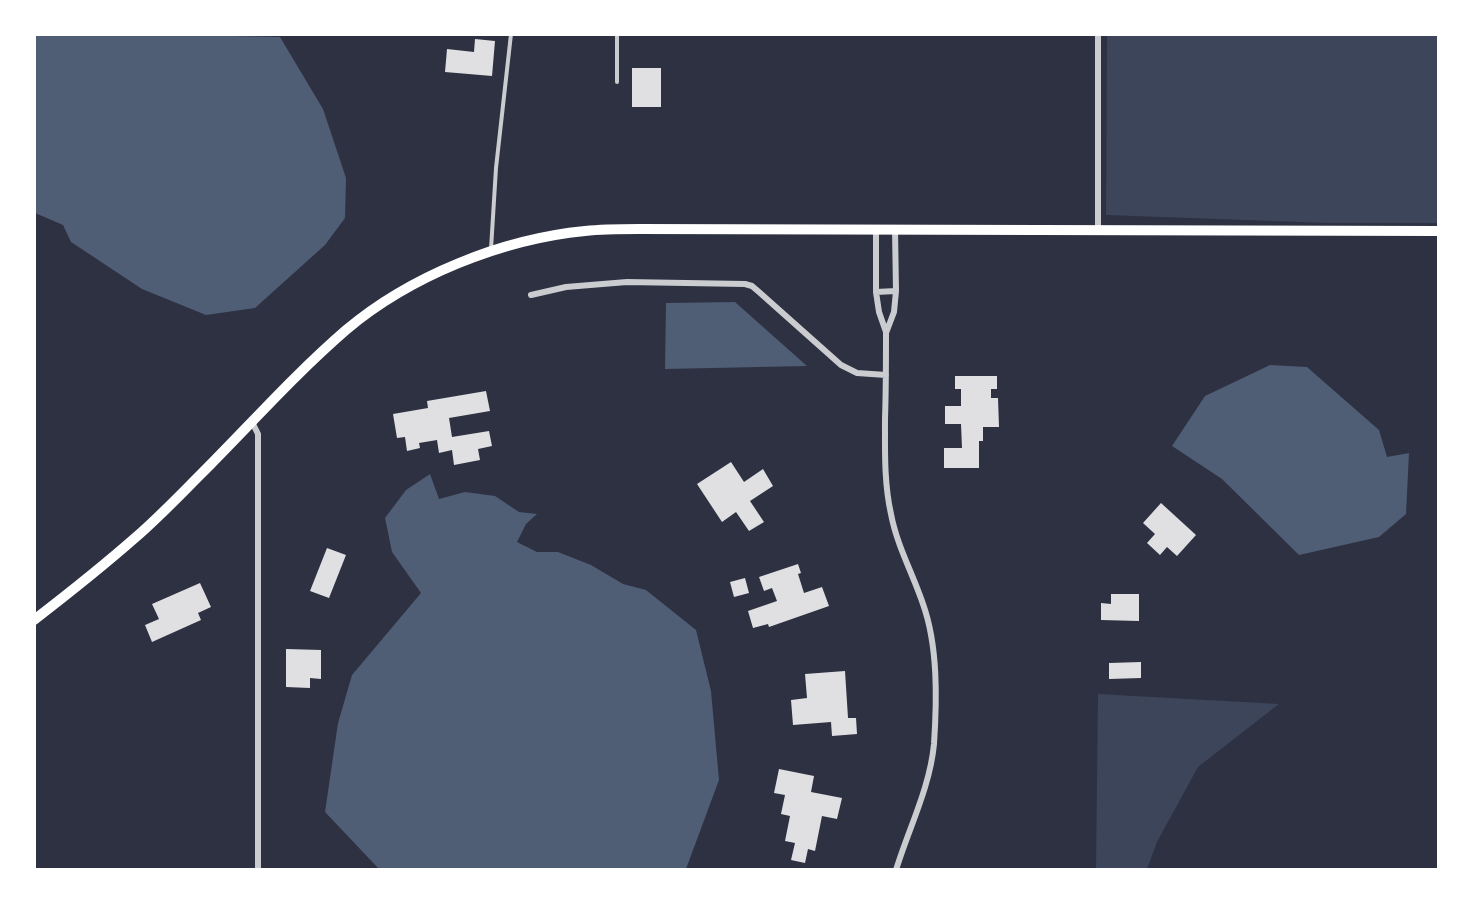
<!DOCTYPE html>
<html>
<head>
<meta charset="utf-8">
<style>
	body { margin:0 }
	#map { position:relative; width:1473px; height:904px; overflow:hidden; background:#2d3142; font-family:"DejaVu Sans",sans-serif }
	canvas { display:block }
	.frame { position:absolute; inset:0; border:36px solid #fff; pointer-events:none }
</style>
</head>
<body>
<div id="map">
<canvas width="1473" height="904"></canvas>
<div class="frame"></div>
</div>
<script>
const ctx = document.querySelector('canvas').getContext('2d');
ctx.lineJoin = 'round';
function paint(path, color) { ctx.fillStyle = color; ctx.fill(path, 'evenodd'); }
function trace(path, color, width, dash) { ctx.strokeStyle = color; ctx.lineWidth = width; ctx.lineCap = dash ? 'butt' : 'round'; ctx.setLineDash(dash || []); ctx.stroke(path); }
paint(new Path2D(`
	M1107,35h331v188h-110l-222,-8z
	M1098,694l181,10 -81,63 -41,75 -10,27h-51z`), '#3c4559');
paint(new Path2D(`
	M225,35l7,1 48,1 43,72 23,69 -1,40 -20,27 -70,63 -49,7 -64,-26 -71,-47 -8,-17 -28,-12v-178z
	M735,302l72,64 -142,3 1,-66z
	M1270,365l37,2 72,63 8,27 22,-4 -3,61 -27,23 -80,18 -77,-76 -50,-33 33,-50z
	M430,474l9,25 26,-7 30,4 24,16 18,2 -11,10 -9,18 20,10h21l33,13 32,19 23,6 50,40 15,61 8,89 -33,89h-307l-54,-57 13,-89 14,-48 69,-82 -29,-41 -7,-34 21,-28z`), '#4f5d75');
paint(new Path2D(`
	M475,39l20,2 -3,35 -47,-4 2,-23 27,3z
	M632,68h29v39h-29z
	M955,376h42v13h-6v9h7l1,29h-16v14h-4v27h-35v-20h18l-1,-24h-16v-18h16v-17h-6z
	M486,391l4,20 -41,7 3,19 37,-6 3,15 -14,3 2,11 -26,5 -2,-15 -13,3 -2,-13 -18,3 1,5 -13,3 -2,-14 -8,1 -4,-24 35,-6 -1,-7z
	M731,462l13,20 19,-13 10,17 -23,15 14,21 -15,9 -13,-19 -14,10 -25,-38z
	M1161,503l35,32 -19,21 -10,-9 -7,8 -13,-12 8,-9 -12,-11z
	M327,548l19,7 -17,43 -19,-7z
	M798,564l3,9 -3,1 6,19 18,-6 7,19 -60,21 -1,-3 -15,4 -5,-17 29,-10 -5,-13 -8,3 -5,-14z
	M745,578l4,15 -15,4 -4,-15z
	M200,583l11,24 -13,6 3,7 -49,22 -7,-17 14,-6 -7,-15z
	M1111,594h28v27l-38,-1v-17l10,1z
	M286,649l35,1v29l-11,-1v10l-24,-1z
	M1141,662v16l-32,1v-16z
	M845,671l3,47h8l1,16 -25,2 -1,-14 -38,3 -2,-25 16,-2 -2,-24z
	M779,769l35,7 -3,16 31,6 -5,21 -15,-3 -7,35 -7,-2 -3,14 -14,-3 4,-17 -10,-2 5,-25 -9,-2 4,-19 -11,-2z`), '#e0e0e3');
trace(new Path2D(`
	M617,82v-48
	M491,249l5,-81 15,-134`), '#caccd0', 4);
trace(new Path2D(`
	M1098,34v196
	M876,229v63l3,20 7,20
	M895,229l1,62 -2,21 -8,21c0,29 0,57 -1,86 0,32 -1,64 6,95 6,32 22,60 32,90 15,42 14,95 11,140 -4,43 -25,84 -38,126
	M876,292l20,-1
	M531,295l35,-8 61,-5 118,2 7,2 7,6 82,73 16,8 29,2
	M252,422l6,12v436`), '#caccd0', 6);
trace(new Path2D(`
	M34,620c35,-27 69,-54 102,-83 23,-20 44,-42 65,-63 48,-48 93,-99 145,-144 64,-54 156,-91 239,-99 18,-2 36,-2 54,-2l799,2`), '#fff', 10);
</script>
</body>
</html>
